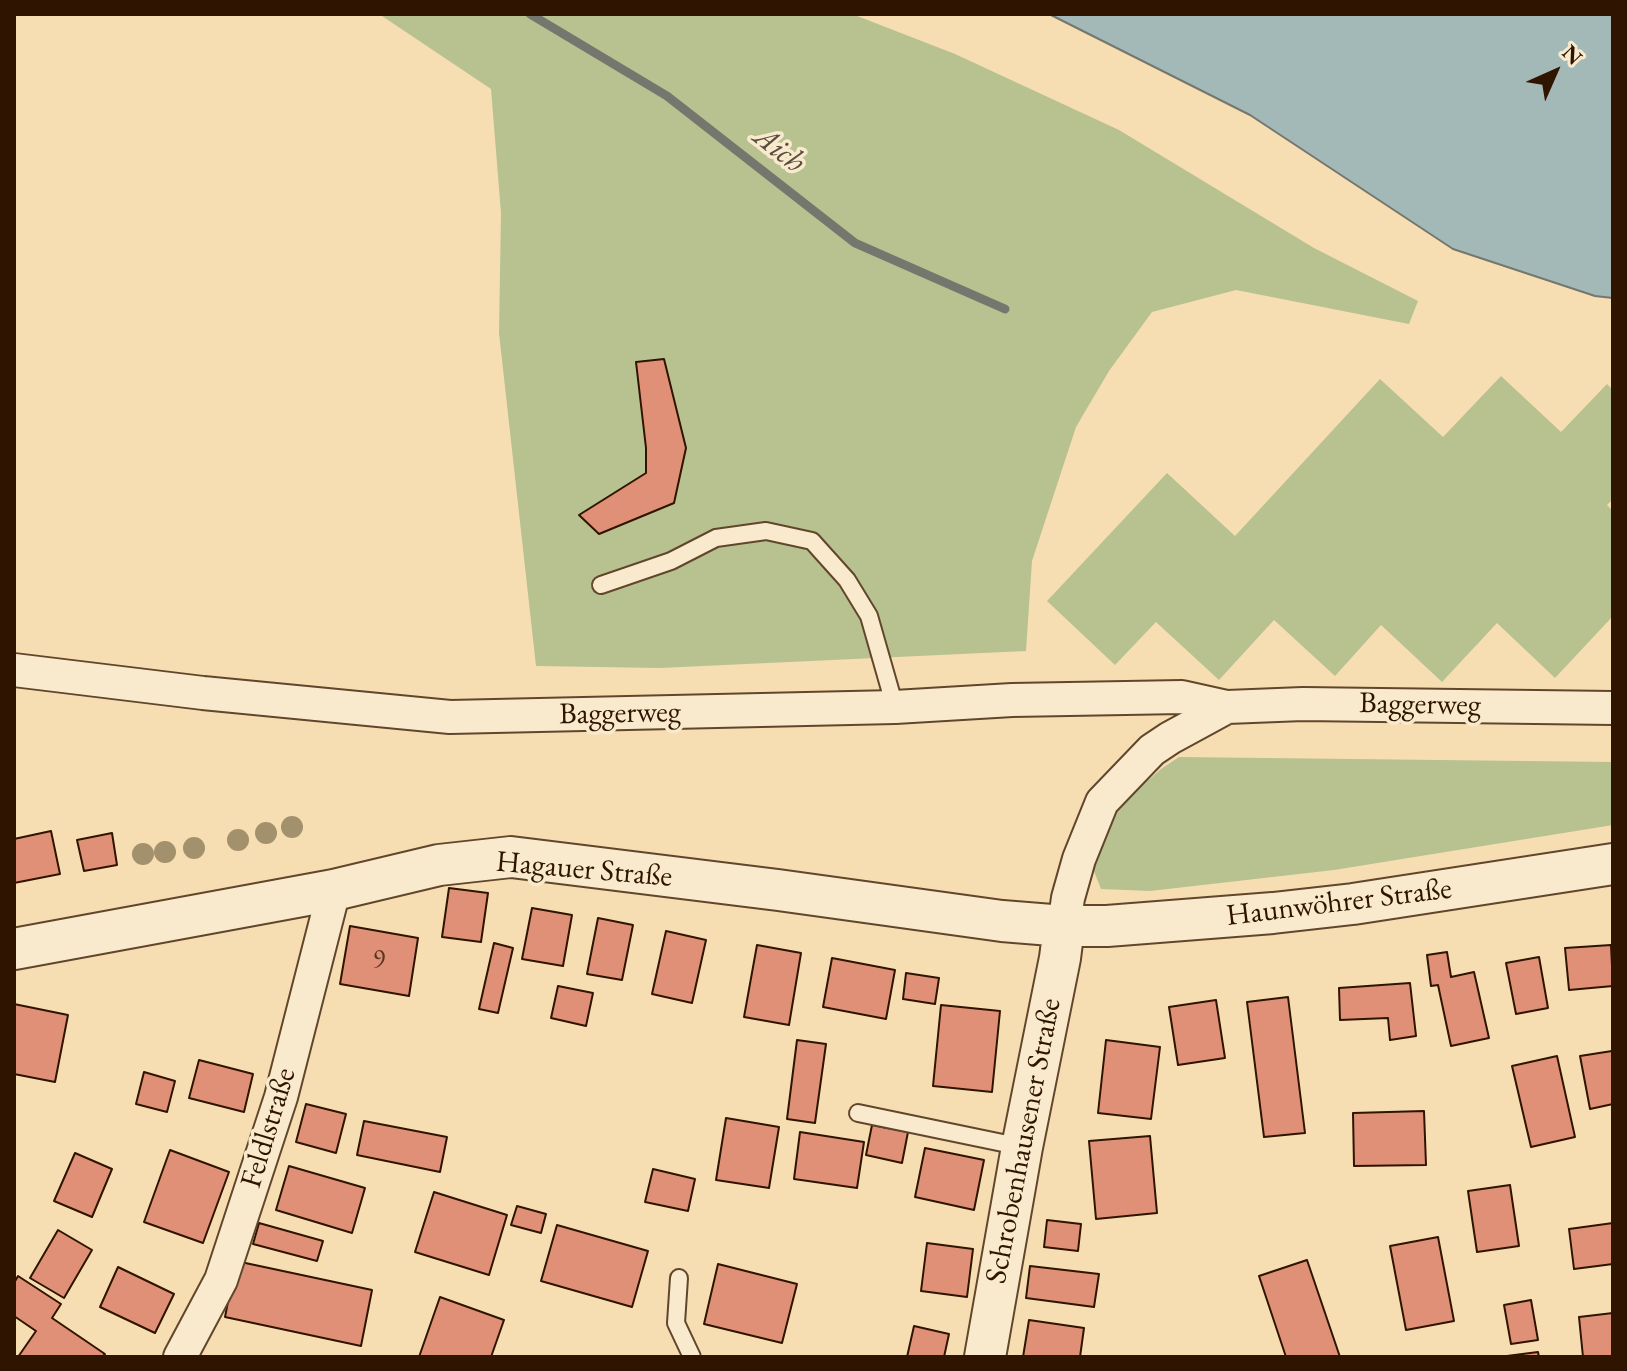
<!DOCTYPE html>
<html>
<head>
<meta charset="utf-8">
<style>
	body { margin:0 }
	#map { position:relative; width:1627px; height:1371px; overflow:hidden; background:#f6deb2; font-family:"EB Garamond",serif }
	canvas { display:block }
	.frame { position:absolute; inset:0; border:16px solid #2f1400; pointer-events:none }
	.north { position:absolute; left:1515px; top:32px; width:80px; height:80px; -webkit-text-stroke:6px #f9eacd; paint-order:stroke; rotate:45deg; font-size:22px; font-weight:700; line-height:32px; text-align:center; color:#2f1400 }
	.north::after { content:''; display:block; margin:auto; width:28px; height:36px; background:#2f1400; clip-path:polygon(50% 0,100% 100%,50% 72%,0 100%) }
</style>
</head>
<body>
<div id="map">
<canvas width="1627" height="1371"></canvas>
<div class="frame"></div>
<div class="north">N</div>
</div>
<script>
const ctx = document.querySelector('canvas').getContext('2d');
ctx.lineJoin = 'round';
function paint(path, color) { ctx.fillStyle = color; ctx.fill(path, 'evenodd'); }
function trace(path, color, width, dash) { ctx.strokeStyle = color; ctx.lineWidth = width; ctx.lineCap = dash ? 'butt' : 'round'; ctx.setLineDash(dash || []); ctx.stroke(path); }
function label(font, color, halo, rows, align = 'center') {
  ctx.font = font + ' "EB Garamond",serif'; ctx.lineWidth = 7; ctx.setLineDash([]); ctx.textBaseline = 'middle'; ctx.strokeStyle = halo; ctx.fillStyle = color; for (const [text, x, y, turn = 0] of rows) {
    ctx.save(); ctx.translate(x, y); ctx.rotate((+turn || 0) * Math.PI / 180); ctx.textAlign = isNaN(turn) ? turn : align; if (halo) ctx.strokeText(text, 0, 0); ctx.fillText(text, 0, 0); ctx.restore();
  }
}
paint(new Path2D(`
	M379,14h473l103,40 164,76 195,118 104,53 -9,23 -173,-34 -84,22 -43,59 -33,56 -44,134 -6,90 -366,17 -124,-2 -37,-333 2,-120 -10,-124z
	M1501,376l60,56 46,-48 6,6v109l-6,6 6,6v105l-58,62 -58,-55 -55,59 -61,-57 -46,51 -61,-56 -55,60 -63,-58 -41,43 -68,-64 120,-128 68,63 145,-157 63,58z
	M1179,757l434,5v63l-279,45 -184,21 -49,-2 -11,-28h4l22,-50 4,-6 41,-36z`), '#b7c290');
const water = new Path2D(`
	M1049,14h564v284l-18,-2 -142,-47 -203,-134z`);
paint(water, '#a3b9b8');
trace(water, '#75776e', 2);
trace(new Path2D(`
	M530,14l137,82 188,147 150,66`), '#75776e', 9);
const building = new Path2D(`
	M664,359l22,89 -12,55 -75,31 -20,-19 67,-42v-25l-10,-86z
	M51,831l9,43 -46,9v-44z
	M112,833l5,32 -33,6 -7,-31z
	M449,888l39,5 -7,49 -39,-5z
	M532,908l40,7 -9,51 -41,-7z
	M598,918l35,7 -11,55 -35,-6z
	M350,926l68,12 -9,58 -69,-12z
	M666,931l40,9 -14,63 -40,-9z
	M494,943l19,5 -15,65 -19,-4z
	M757,945l44,8 -12,72 -45,-8z
	M1611,945l2,41 -44,4 -4,-42z
	M1447,952l4,25 23,-5 15,66 -38,8 -13,-61 -7,1 -4,-31z
	M1539,957l9,51 -32,6 -10,-51z
	M832,958l63,12 -9,49 -63,-12z
	M906,973l33,5 -4,26 -32,-5z
	M1410,983l6,53 -26,4 -2,-22 -48,2 -1,-32z
	M558,986l35,7 -7,33 -35,-8z
	M1288,997l17,136 -41,4 -17,-135z
	M1216,1000l9,58 -47,7 -9,-58z
	M14,1004l54,11 -13,67 -41,-8z
	M941,1005l59,6 -8,81 -59,-6z
	M797,1040l29,4 -11,79 -28,-4z
	M1106,1040l54,7 -9,72 -53,-6z
	M1612,1051l1,53 -23,5 -10,-53z
	M1557,1056l18,81 -44,10 -19,-81z
	M199,1060l54,14 -9,38 -55,-14z
	M144,1072l31,9 -8,31 -31,-8z
	M306,1104l40,10 -10,39 -40,-11z
	M1424,1111l2,54 -72,1 -1,-53z
	M726,1118l53,9 -10,61 -53,-8z
	M364,1121l83,16 -7,35 -83,-17z
	M872,1125l36,7 -6,31 -36,-8z
	M800,1132l64,10 -7,46 -63,-9z
	M1150,1136l7,77 -61,6 -7,-78z
	M925,1148l59,12 -10,50 -59,-13z
	M170,1150l59,22 -26,71 -59,-21z
	M75,1153l37,16 -20,48 -38,-16z
	M289,1166l76,22 -13,45 -76,-23z
	M653,1169l42,10 -7,32 -43,-9z
	M1510,1185l9,61 -42,6 -9,-61z
	M434,1192l73,23 -18,60 -74,-23z
	M517,1206l29,8 -5,19 -30,-8z
	M1047,1220l34,4 -3,27 -34,-4z
	M259,1223l64,18 -6,20 -64,-17z
	M1613,1223v41l-39,5 -5,-40z
	M557,1225l91,26 -16,56 -91,-26z
	M58,1230l34,20 -28,48 -34,-20z
	M1438,1237l16,84 -48,9 -16,-84z
	M927,1243l46,6 -6,48 -46,-6z
	M1307,1260l33,97h-54l-27,-81z
	M236,1261l136,29 -11,56 -136,-29z
	M718,1264l79,20 -15,59 -78,-19z
	M1030,1266l69,8 -5,33 -68,-9z
	M118,1267l56,27 -19,39 -55,-26z
	M18,1276l43,28 -9,14 53,36 -3,3h-84l18,-26 -22,-15v-33z
	M440,1297l64,23 -13,37h-72z
	M1531,1300l7,40 -27,4 -7,-39z
	M1613,1313v44h-30l-4,-40z
	M1029,1320l55,8 -4,29h-57z
	M914,1326l35,8 -5,23h-37z
	M1538,1352l1,5h-40z`);
paint(building, '#df9076');
trace(building, '#2f1400', 2);
const service = new Path2D(`
	M601,585l70,-24 45,-23 50,-7 46,10 35,39 22,36 26,91
	M858,1113l164,34
	M679,1278l-3,45 16,34`);
const minor = new Path2D(`
	M14,670l189,23 247,24 445,-10 117,-7 170,-3 45,10
	M1064,926l4,-28 11,-39 23,-57 50,-52 18,-12 57,-31 76,-3 310,4
	M180,1357l41,-77 60,-183 53,-207`);
const tertiary = new Path2D(`
	M14,949l320,-59 105,-25 72,-8 267,33 224,31 62,5h43l166,-13 80,-9 260,-40
	M985,1357l37,-210 38,-189 4,-32`);
trace(service, '#61462c', 20);
trace(minor, '#61462c', 36);
trace(tertiary, '#61462c', 44);
trace(service, '#f9eacd', 16);
trace(minor, '#f9eacd', 32);
trace(tertiary, '#f9eacd', 40);
ctx.fillStyle = '#a3906c';
for (const [x, y] of [
	[292,827],
	[266,833],
	[238,840],
	[194,848],
	[165,852],
	[143,854]
]) { ctx.beginPath(); ctx.arc(x, y, 11, 0, 2 * Math.PI); ctx.fill(); }
label('26px', '#5b331e', null, [
	["9",379,961]
]);
label('30px', '#2f1400', '#f9eacd', [
	["Baggerweg",1420,705,1],
	["Baggerweg",620,714,-1],
	["Hagauer Straße",584,870,5],
	["Haunwöhrer Straße",1339,903,-7],
	["Feldlstraße",269,1128,-73],
	["Schrobenhausener Straße",1024,1141,-79]
]);
label('italic 32px', '#584e40', '#f9eacd', [
	["Aich",779,150,38]
]);
</script>
</body>
</html>
